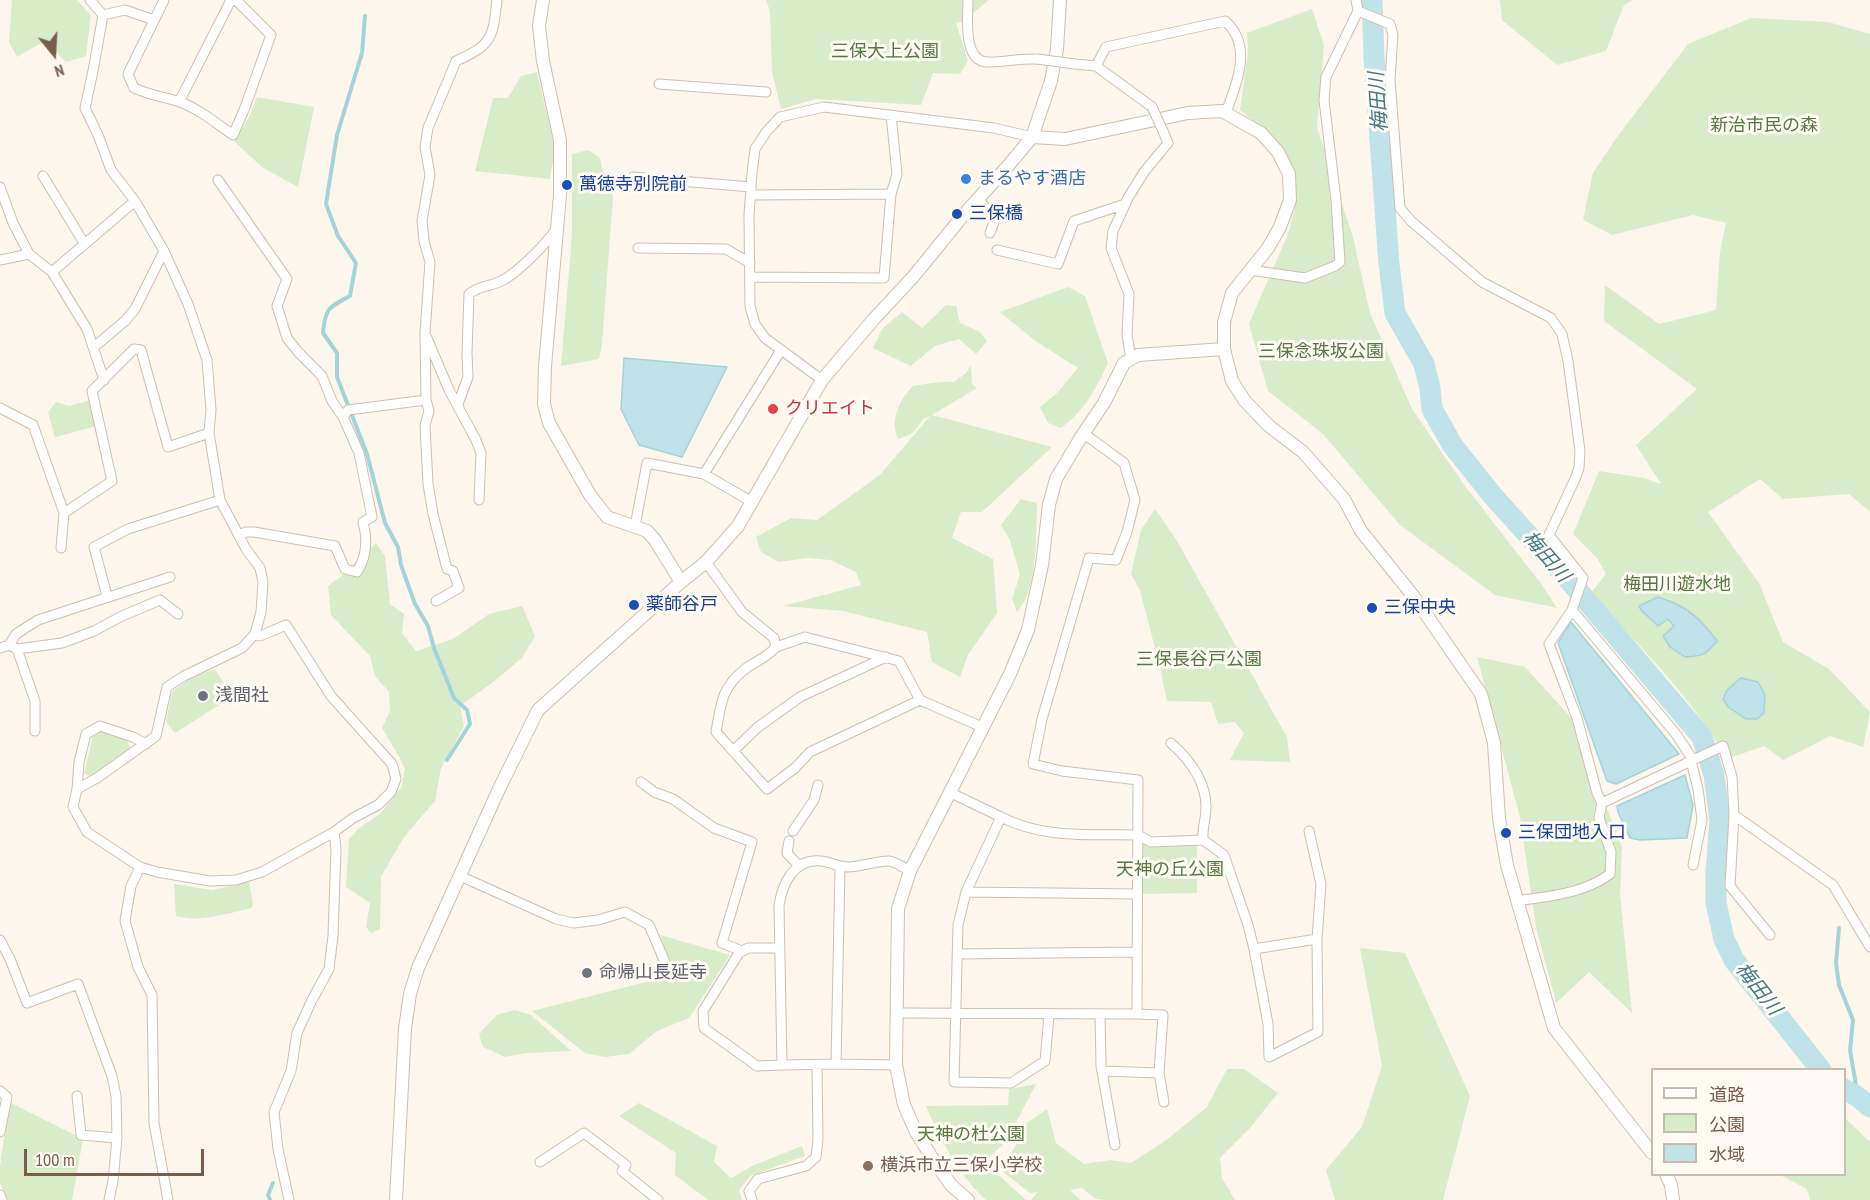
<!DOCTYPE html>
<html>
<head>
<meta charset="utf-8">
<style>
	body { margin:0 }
	#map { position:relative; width:1870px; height:1200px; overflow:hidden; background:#fdf6ec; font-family:"PT Sans Narrow","Noto Sans JP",sans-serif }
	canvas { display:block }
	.legend { position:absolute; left:1651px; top:1068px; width:195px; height:108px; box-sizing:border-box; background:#fffaf3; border:2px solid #cabbb1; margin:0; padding:8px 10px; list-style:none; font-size:18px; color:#7a5c4d }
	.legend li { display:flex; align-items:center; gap:12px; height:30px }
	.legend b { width:30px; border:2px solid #cabbb1 }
	.north { position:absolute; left:24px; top:24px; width:60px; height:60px; -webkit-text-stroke:4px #fffaf3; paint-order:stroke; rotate:162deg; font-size:16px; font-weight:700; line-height:24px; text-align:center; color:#7a5c4d }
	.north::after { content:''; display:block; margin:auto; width:21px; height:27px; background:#7a5c4d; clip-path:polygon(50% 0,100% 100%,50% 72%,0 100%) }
	.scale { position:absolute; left:24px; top:1149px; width:180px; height:27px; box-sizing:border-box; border:3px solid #7a5c4d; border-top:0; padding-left:8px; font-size:18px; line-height:21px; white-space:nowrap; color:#7a5c4d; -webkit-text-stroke:4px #fffaf3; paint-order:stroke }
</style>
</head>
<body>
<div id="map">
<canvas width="1870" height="1200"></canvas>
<ul class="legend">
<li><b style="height:8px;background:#fff"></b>道路</li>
<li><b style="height:16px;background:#d8ecc9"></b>公園</li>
<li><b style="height:16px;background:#bfe3e8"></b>水域</li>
</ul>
<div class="north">N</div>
<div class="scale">100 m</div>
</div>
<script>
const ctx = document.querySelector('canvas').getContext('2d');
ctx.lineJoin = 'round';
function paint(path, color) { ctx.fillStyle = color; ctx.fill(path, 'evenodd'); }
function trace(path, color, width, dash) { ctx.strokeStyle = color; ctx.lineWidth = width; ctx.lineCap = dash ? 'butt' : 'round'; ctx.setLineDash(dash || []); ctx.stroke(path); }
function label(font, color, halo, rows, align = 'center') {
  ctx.font = font + ' "PT Sans Narrow","Noto Sans JP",sans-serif'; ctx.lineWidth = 6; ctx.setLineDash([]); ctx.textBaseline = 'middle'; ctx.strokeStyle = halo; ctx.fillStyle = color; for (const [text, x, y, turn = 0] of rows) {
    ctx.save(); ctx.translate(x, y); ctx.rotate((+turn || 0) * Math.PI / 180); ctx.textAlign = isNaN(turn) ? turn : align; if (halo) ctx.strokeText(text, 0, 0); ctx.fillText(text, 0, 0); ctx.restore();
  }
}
paint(new Path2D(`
	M12,0h65l14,15 -5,41 -20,6 -21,-21 -28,16 -8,-15z
	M766,0h223l-27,22 -6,1 12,38 -8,13 -27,-1 -12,32 -105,-6 -35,10 -9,-37 -2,-61z
	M1500,0h133l-9,5 -18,46 -49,14 -55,-45z
	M1312,9l12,36 -7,82 36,110 17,76 42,96 53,77 77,99 15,23 -62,-13 -95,-70 -77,-91 -55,-43 -19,-67 39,-90 7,-27 1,-22 -5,-19 -16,-28 -35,-28 8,-59 -1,-18z
	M1751,18l77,4 42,12v478l-21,-18 -66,5 -23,-20 -52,33 51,71 24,59 46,27 41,43 -7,35 -33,-11 -47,24 -19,-14 -37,13c-36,-63 -88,-113 -136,-166l15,-19 -9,-16 -24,-24 26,-63 45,7 17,6 -25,-39 61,-56 -93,-68 1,-36 54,39 57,-14 4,-58 6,-29 -33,-8 -81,20 -29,-15 10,-47 24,-36 71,-93z
	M537,72l18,76 -5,31 -75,-8 18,-73h15l13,-22z
	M257,97l57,10 -16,80 -35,-19 -29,-27 14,-22z
	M588,150l12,8 4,18 9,21 -11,147 -3,15 -38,7 11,-132v-80z
	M1068,287l17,9 23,67c-12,26 -24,48 -47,65l-13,-5 -8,-16 17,-14 21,-25 -44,-28 -34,-28z
	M946,305l10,1 4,17 20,9 7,9 -11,13 -17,-15 -24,7 -24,20 -38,-18 9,-19 20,-17 20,16z
	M971,365l1,19 5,4 -45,27 120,32 -70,65h-21l-9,26 41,21 4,54 -29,42 -8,22 -28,-15 -5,-30 -84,-21 -60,-5 78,-21 -5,-13 -26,-12 -23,-2 -28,4 -18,-10 -5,-15 35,-19 26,2 63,-45 50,-59 -7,3 -10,14 -15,6c-8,-20 1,-39 15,-53 14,-2 28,-5 41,-4l12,-9z
	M90,400l7,26 -42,11 -7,-25 8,-10 13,4z
	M1021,499l16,4c-1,30 1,87 -20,109l-5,-13 8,-24 -10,-35 -9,-15z
	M1155,509l22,32 110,196 3,25 -60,-2 14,-27 -9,-11 -17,2 -7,-22 -44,-1 -6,-29 -21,-82 -9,-16 10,-44z
	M376,543l9,13 5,48 14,10 -2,19 14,18 37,-12 36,-25 33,-8 13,30 -13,22 -30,25 -32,23 4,20 -23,42 -6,33 -31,36 -23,40 -1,52 -9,4 -5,-6 4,-24 -24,-16 3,-48 10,-11 21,-14 21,-26 4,-19 -5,-11 -18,-30 8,-17 -1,-19 -14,-16 -5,-20 -39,-41 -3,-29 12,-9z
	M1477,657l48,10 49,54 48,127 -2,46 12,119 -43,-41 -33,31 -20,-76 -16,-110z
	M215,669l17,28 -57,36 -9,-11 6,-30 20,-15z
	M102,731l24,8 4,8 -2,6 -38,24 -6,-4 9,-38z
	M1143,844l22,3 32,-2v48l-55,1z
	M249,882l4,21 -1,5c-24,5 -51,15 -76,8l-2,-32 38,6z
	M660,935l70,20 -41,63 -32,13 -28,23 -24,3 -20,-4 -53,-42 141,-36z
	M1360,948l45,5 65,143 -27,104h-108l-9,-30 36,-43 20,-61z
	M515,1010l16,5 40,36 -45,2 -21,4 -22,-10 -4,-13 18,-19z
	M1227,1069h17l34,24 -29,36 -29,29 2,20 13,22h-130l-9,-1 -14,-11 -12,2 10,10h-49l7,-8 -8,1 -28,-22 25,-48 20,-14 9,34 28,21 27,-4 20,3 34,-22 42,-34z
	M1036,1084l-30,58 -22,20 42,38h-40c-28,-26 -45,-59 -60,-94l82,-1 1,-16z
	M9,1102l74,37 -11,61h-66l-6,-18v-15z
	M639,1103l78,43 -3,16 17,16 21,-12 50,-20 3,10 -55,20 -11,14 3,10h-34l-33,-25 1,-22 -57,-37z
	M1845,1118l25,24v58h-60l-3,-11 -27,-14 64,-1z`), '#d8ecc9');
const water = new Path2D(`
	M624,358l103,9 -45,90 -43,-12 -18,-36z
	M1658,597c29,9 41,20 59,44 -11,14 -14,15 -32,16l-15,-10 -7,-11 11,-10 -6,-7 -10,7 -17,-16 -2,-4z
	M1571,622l108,132 -63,30 -9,-3 -49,-138z
	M1741,678l17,4 7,13 -1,18 -7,6h-11l-18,-12 -5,-8 4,-9z
	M1685,775l8,30 -6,33 -47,2 -10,-2 -12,-26 -1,-6z`);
paint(water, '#bfe3e8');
trace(water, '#a5d3da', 1.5);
trace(new Path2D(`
	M365,16l-3,37 -25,82 -11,69 12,32 18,27 -6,33c-21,11 -25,12 -27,37l14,20v24l30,77 18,69 13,24 3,18 14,39 13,22 6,22 20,50 13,12 3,14 -23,36
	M1839,928l-3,35 3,22 14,35 -3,30 8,47
	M270,1200l-2,-5 5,-12`), '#a5d3da', 4);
trace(new Path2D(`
	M1372,0l2,57 15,207 6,49 29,51 6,24 2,21 21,37 40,50 82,91 127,150 12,38 6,46 -4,50v32l8,36 10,21 87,110
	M1844,1089l14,8 12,10`), '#bfe3e8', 21);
const minor = new Path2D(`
	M90,0l13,15
	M164,0l-36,74 6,14c15,7 30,9 46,14 19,7 36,21 53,33l11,-25 27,-75 -35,-35
	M968,0c0,18 -6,64 22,62 17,0 30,-4 47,-3
	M1358,11l32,13 3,11 -3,45 10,128 11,13 71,61 69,36 11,16 6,27 12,90 -1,17 -4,11 -26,56 34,43 -11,32 -23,34 28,74 20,75 5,10
	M154,20l-29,-10 -22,5 -10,56 -8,37 13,27 13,35 24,31 29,50 24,53 19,56 4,50 -2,23 11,67 26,49 14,19 3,14 -2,30 -6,22 -13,14 -58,28 -17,11 -11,49 -59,42 -20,11 -4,18 14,25 53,35 17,5 53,9 26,-1 26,-8 72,-40
	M1075,64l21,2 56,41
	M1096,66l10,-19 119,-26c28,24 12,63 1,91
	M659,84l107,8
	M179,102l52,-102
	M43,176l41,67
	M633,177l118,10
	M218,180l69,99 -10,27 10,32 12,15 23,23 10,25 11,16
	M0,187l13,36 16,31 23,18 35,57 17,51
	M751,195l140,-1
	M977,199l19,18 -6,16
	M638,248l88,1 24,14
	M997,250l61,14 16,-43 51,-17
	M0,260l29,-6
	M1250,270l55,8 30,-12 5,-4 -4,-62 -12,-100 2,-23 32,-66 -2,-11
	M52,272l83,-71
	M750,277l134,1 7,-84 6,-20 -6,-59
	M427,338l22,52 27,50 5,13 -2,47
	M94,347l31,-26 10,-12 29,-58
	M1131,359l-4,-24 2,-41 -18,-46 2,-17 15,-33 16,-26 24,-29 -5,-12
	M822,380l-57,-42 -10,-14 -5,-18 -1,-91 3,-42 3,-24 12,-18 13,-14 44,-10 170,21 38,9
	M458,404l10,-27 -1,-24 2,-59c14,-10 16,-6 30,-12 17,-7 48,-39 58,-54
	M0,408l33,17 31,88 48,-32 -20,-90 42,-42 7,1 27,97 41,-14
	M704,474l77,-124
	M635,526l12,-63 57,11 48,28
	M239,535l7,-3h8l81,14 10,23 12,3c10,-16 11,-32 6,-50l9,-5 -13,-64 -16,-36 5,-7 78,-10
	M61,548l3,-35
	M706,562l36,50 32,26 2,9c-8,10 -20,14 -31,22 -24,19 -24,35 -29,63l51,57 28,-21 15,-16 110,-52
	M107,596l-13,-49 34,-18 92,-29
	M436,601l23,-13 -6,-17 -6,-2 -14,-55 -5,-30 -3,-59 4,-14 -3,-11 -1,-67 5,-71 -6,-21 -2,-20 8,-46 -5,-28 3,-19 28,-67c36,-16 37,-23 41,-61
	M1572,610l104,124 17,26 30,-14 9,31 2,38 99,70 37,62
	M255,634l5,2 26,-11 45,71 61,68 4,15 -5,13 -13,13 -25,13 -19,14 2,17 -3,87 -4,33 -17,31 -15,33 -6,38 -17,41 4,37 11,51
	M9,645l8,4 45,-6 32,-12 28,-15 38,-16 18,14
	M776,647l29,-10 94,24 21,39 62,27
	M0,648l9,-3 7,-11 22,-14 132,-43
	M17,649l18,52v30
	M1171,743c19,17 35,38 35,64 0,11 -4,22 -3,33l21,15 24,70 6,24 14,75 1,33 49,-25 -1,-93 4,-55 -12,-53
	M733,751l25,-24 42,-30 86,-40
	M1691,761l7,28 4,31 -9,45
	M641,782l13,10 19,7 41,29 38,14 -30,101 20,8
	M77,789l2,-27 7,-28 14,-8 33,11 13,7
	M949,792l52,25 -35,75 -8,33 -4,157 57,1 34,-22 4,-46
	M1734,815l-4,71 40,49
	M1001,817c42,22 91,17 137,18l13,7 52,-2
	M793,831l21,-31 4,-15
	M789,841l-2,12 12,13
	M140,867l-9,19 -6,35 13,46 14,28 2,128 14,77
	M460,876l96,43 18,4 24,-3 27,-8 24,13 21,49
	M966,892l171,2
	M1517,901c33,-5 66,-7 93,-27l1,-22 -12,-34 3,-15 91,-43
	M0,940l10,19 17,44 51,-19 34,92 4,20 1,42 -4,43 -4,19
	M780,948h-32l-9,5 -36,58 1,17 53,38 25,-1
	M1254,949l63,-10
	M958,954l179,-2
	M898,1013l239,1 1,-234 -76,-9 -29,-7 9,-45 47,-161 27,2 11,-28 8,-32 -11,-37 -41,-30
	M1100,1014l1,52 14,79
	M1137,1014l26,1 -4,58 5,29
	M836,1064l4,-197
	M896,1065l-60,-1 -54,1 -3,-159c3,-22 15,-48 42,-45 10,1 17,6 27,6 11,0 33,-7 41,-6 7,1 15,7 21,10
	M1103,1071l56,2
	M0,1091l7,6 -7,35
	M77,1096l4,39 36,3
	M540,1162l44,-29 42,32 -4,6 36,29
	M0,1195l2,5
	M752,1200l-3,-9 9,-12 48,-13 10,-9 2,-17 -1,-74`);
const tertiary = new Path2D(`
	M543,0l-4,26 4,35 17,79v55l-15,171 -1,38 5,19 41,72 17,22 40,14 8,9 26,42
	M1032,137l33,2 123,-26 34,-2 39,22 17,19 11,22 1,26 -10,27 -12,21 -36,45 -8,29v27l8,32 13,20 24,25 34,26 41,47 17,32 53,66 67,97 13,49 5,76 8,46 47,163 98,125
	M1666,1174l5,11 2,15
	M396,1200l9,-172 5,-34 8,-26 81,-179 39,-79 143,-128 25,-20 32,-36 84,-146 51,-60 40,-43 53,-65 42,-46 24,-29 19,-56 6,-32 3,-49
	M968,1200l-17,-15 -17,-24 -18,-29 -12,-27 -8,-40 2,-156 12,-38 100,-197 18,-44 14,-65 7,-60 7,-26 25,-42 23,-34 20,-40 14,-8 86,-6`);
trace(minor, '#d1beb0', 11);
trace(tertiary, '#d1beb0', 14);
trace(minor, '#fff', 9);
trace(tertiary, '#fff', 12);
const minorBridge = new Path2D(`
	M1037,59l38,5
	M1152,107l11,24`);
trace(minorBridge, '#d1beb0', 11, []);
trace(minorBridge, '#fff', 9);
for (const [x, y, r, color] of [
	[966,179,6,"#3f7fe0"],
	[567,185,6,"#1a4fb4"],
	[957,214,6,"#1a4fb4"],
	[773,409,6,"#e0444e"],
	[634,605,6,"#1a4fb4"],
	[1372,608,6,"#1a4fb4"],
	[203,696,6,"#6b7280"],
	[1506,833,6,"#1a4fb4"],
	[587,973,6,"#6b7280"],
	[868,1166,6,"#8d6e63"]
]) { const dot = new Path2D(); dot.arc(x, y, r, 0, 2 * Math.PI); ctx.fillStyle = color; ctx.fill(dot); trace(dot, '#fffaf3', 2); }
label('18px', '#537a41', '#fffaf3', [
	["三保大上公園",885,52],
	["新治市民の森",1764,126],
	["三保念珠坂公園",1321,352],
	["梅田川遊水地",1677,585],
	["三保長谷戸公園",1199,660],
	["天神の丘公園",1170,870],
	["天神の杜公園",971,1135]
]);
label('18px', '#366cbe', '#fffaf3', [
	["まるやす酒店",978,179]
], 'left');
label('18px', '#164399', '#fffaf3', [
	["萬徳寺別院前",579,185],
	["三保橋",969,214],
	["薬師谷戸",646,605],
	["三保中央",1384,608],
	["三保団地入口",1518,833]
], 'left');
label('18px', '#be3a42', '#fffaf3', [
	["クリエイト",785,409]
], 'left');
label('18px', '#5b616d', '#fffaf3', [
	["浅間社",215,696],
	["命帰山長延寺",599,973]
], 'left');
label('18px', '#785e54', '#fffaf3', [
	["横浜市立三保小学校",880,1166]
], 'left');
label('italic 20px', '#437c86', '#fffaf3', [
	["梅田川",1379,102,-94],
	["梅田川",1546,557,49],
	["梅田川",1758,989,52]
]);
</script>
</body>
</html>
